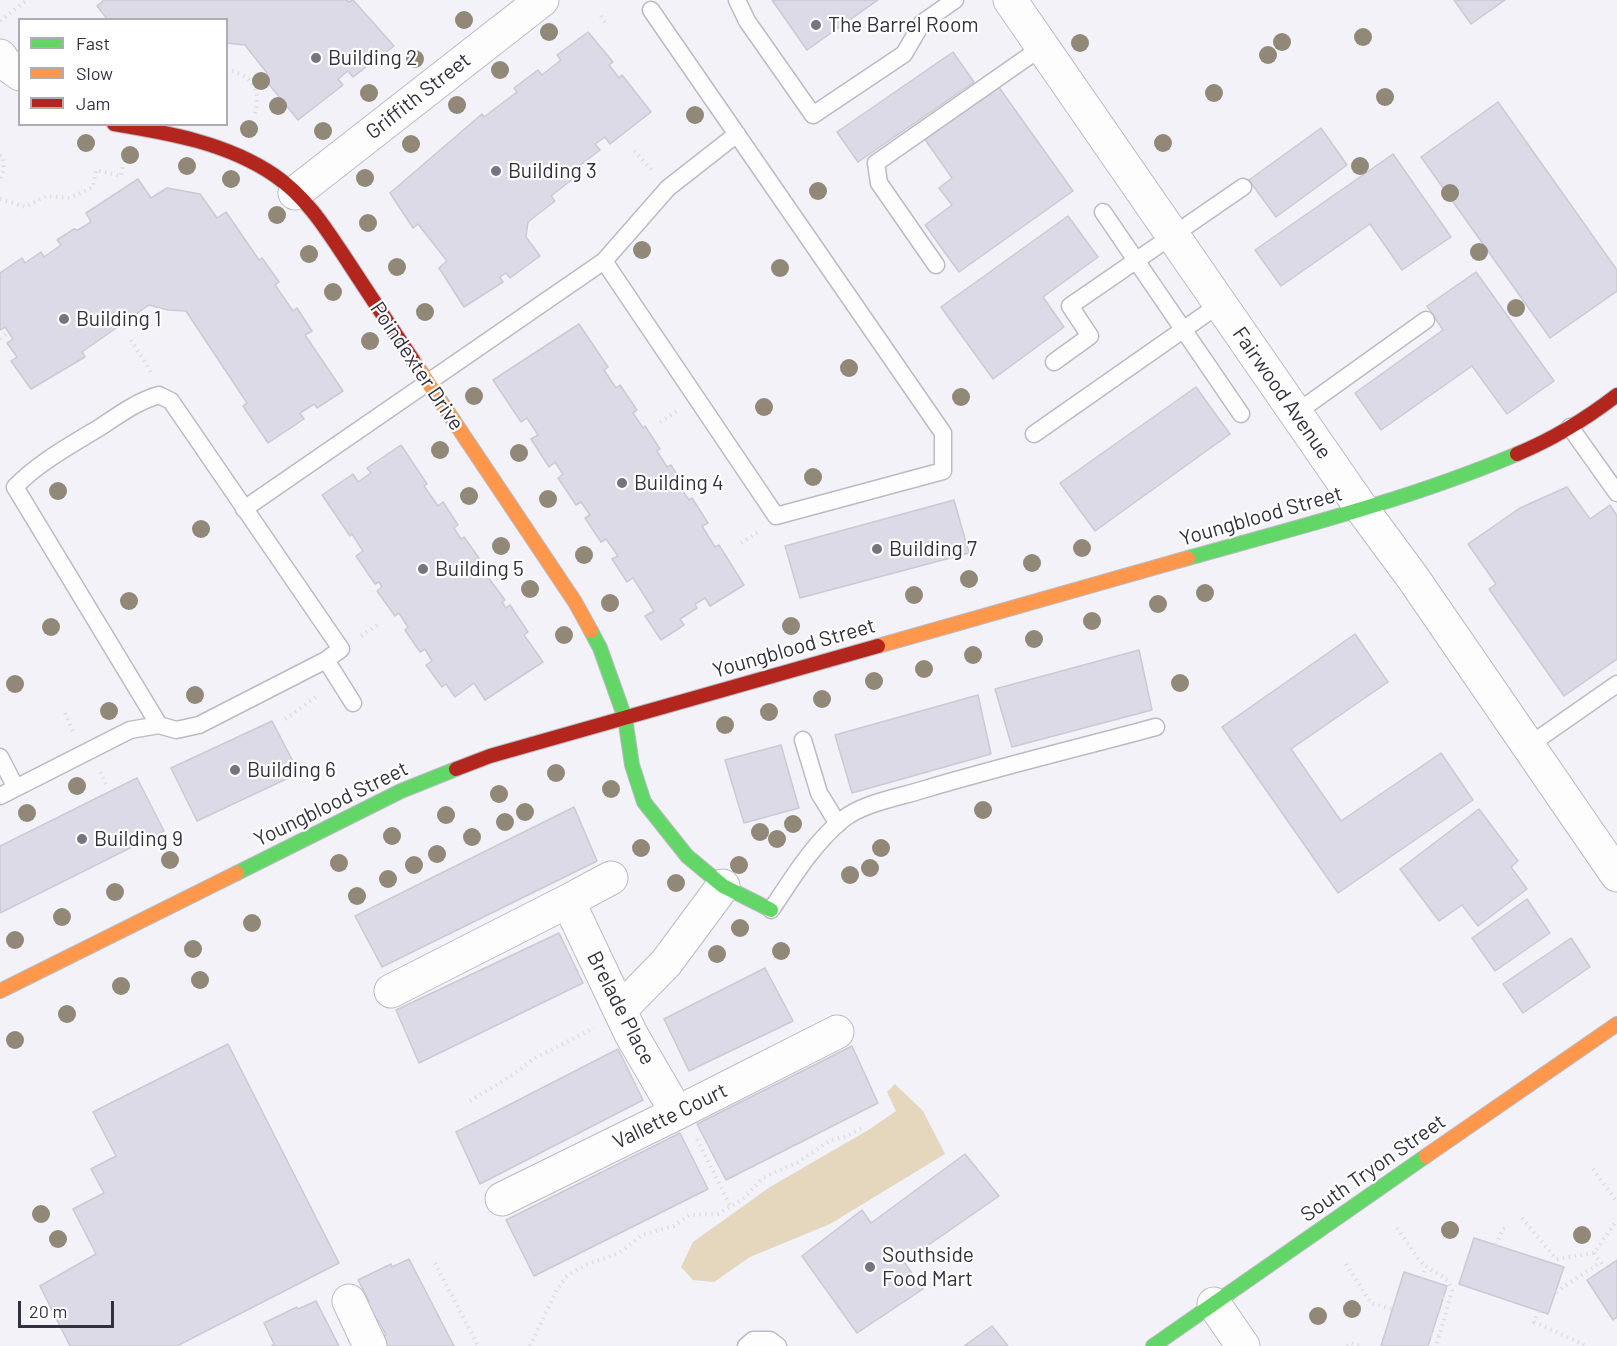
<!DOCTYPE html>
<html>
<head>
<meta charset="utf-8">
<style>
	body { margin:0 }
	#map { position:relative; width:1617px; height:1346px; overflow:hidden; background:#f2f2f8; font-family:Barlow,sans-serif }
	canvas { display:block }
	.legend { position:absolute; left:18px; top:18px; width:210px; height:108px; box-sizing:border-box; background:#fff; border:2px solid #adadb2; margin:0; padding:8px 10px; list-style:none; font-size:18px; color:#32313e }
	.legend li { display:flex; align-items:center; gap:12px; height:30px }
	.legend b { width:30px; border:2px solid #adadb2 }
	.scale { position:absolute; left:18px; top:1301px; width:96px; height:27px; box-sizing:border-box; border:3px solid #32313e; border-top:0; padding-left:8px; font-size:18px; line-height:21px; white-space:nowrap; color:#32313e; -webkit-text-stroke:4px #fff; paint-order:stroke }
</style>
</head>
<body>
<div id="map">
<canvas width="1617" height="1346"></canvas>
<ul class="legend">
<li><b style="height:8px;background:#63d668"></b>Fast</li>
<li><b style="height:8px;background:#ff974d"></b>Slow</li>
<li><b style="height:8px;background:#b3261e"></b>Jam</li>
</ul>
<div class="scale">20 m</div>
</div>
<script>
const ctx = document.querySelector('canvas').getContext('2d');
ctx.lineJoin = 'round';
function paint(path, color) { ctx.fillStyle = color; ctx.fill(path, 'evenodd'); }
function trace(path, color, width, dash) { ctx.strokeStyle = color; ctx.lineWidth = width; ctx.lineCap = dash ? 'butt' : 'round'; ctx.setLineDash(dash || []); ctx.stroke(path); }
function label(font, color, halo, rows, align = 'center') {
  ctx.font = font + ' Barlow,sans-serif'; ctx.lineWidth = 4.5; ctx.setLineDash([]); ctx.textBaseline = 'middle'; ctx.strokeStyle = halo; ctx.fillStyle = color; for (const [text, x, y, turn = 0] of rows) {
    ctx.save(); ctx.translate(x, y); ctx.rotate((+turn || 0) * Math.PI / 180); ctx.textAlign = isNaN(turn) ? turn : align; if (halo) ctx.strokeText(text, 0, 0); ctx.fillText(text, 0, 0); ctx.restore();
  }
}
paint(new Path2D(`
	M895,1084l28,27 22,43 -115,70 -80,33 -36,25 -21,-2 -12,-13 12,-25 77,-55 100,-58 26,-18 -9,-19z`), '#e5d6be');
const building = new Path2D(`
	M104,0h243l1,2 5,-2 41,46 -41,31 -5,-6 -10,8 5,6 -45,35 -35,-43 4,-4 -22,-28 -19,-2v-23h-118l-11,-14z
	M772,0h106l-71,50z
	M1454,0h51l-34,24z
	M588,32l25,30 -4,3 10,13 3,-3 29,37 -41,32 -5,-7 -10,7 5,6 -25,19 4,5 -28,22 4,5 -27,21 -2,15 14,19 -30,22 -4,-5 -6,4 3,5 -39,25 -25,-39 8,-7 -29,-37 -5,4 -23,-35 92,-79 2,3 33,-25 -3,-4 24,-18 4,5 19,-15 -4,-5z
	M953,52l21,30 -116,80 -21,-30z
	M998,86l75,105 -114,81 -34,-47 27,-20 -13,-17 13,-10 -28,-40z
	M1498,102l119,168v21l-67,47 -129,-181z
	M1321,128l26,37 -71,52 -27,-37z
	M1393,154l58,83 -49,33 -32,-46 -89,62 -26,-36z
	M138,179l13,19 16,-10 33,6 17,24 9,-6 33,48 3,-2 17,24 -4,3 18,26 4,-3 15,23 -7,4 38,56 -26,17 -3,-4 -14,9 4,6 -36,24 -25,-37 4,-3 -61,-92 -18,-1 -19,-5 -67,47 3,5 -54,32 -20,-28 6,-4 -10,-14 6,-4 -8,-12 -5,3v-57l22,-15 3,5 16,-11 3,5 17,-12 -4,-5 17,-11 4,1 13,-8 -5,-9z
	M1068,216l30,41 -55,40 21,30 -71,52 -52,-72z
	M1476,272l78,109 -47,33 -35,-48 -91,64 -26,-37 88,-63 -16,-24z
	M579,324l29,43 -4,3 12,18 4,-3 17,25 -4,3 10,15 2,-2 15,23 -3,2 10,16 4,-2 15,24 -4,1 7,10 3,-2 16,25 -6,3 13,21 4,-2 25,40 -34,21 -5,-8 -10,6 2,4 -17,11 4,6 -23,15 -16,-24 9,-5 -21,-33 -6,4 -15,-23 6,-3 -12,-17 -5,3 -16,-24 5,-3 -9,-13 -5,3 -18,-27 5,-4 -8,-12 -6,5 -18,-28 7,-4 -11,-17 -6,4 -28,-42z
	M1196,387l34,47 -135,97 -35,-48z
	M401,445l26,39 -3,2 14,20 5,-4 15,23 -4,3 7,11 3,-2 15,21 -4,2 30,40 -3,2 4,6 4,-3 18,27 -4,3 19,27 -58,38 -11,-17 -19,14 -9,-13 -4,3 -16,-22 6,-4 -7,-12 -5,3 -15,-22 3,-3 -9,-14 -4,3 -18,-25 5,-4 -3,-5 -4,2 -19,-28 7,-5 -11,-17 -2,2 -28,-41 31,-21 5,8 13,-9 -4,-5z
	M1567,487l23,32 20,-14 7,11v143l-53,37 -75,-107 7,-5 -28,-40 52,-36z
	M954,500l15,53 -169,45 -15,-52z
	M1355,634l33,48 -97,67 50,72 100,-68 32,47 -135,93 -116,-166z
	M1139,650l13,60 -140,37 -17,-58z
	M978,695l13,59 -139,39 -17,-58z
	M272,721l27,52 -102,48 -26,-53z
	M781,745l18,63 -55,15 -19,-63z
	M137,778l27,53 -164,82v-67z
	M574,807l23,54 -215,106 -27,-51z
	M1479,809l39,52 -7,6 16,22 -49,37 -16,-21 -23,16 -39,-52z
	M1527,899l23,34 -55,38 -23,-33z
	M559,933l24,50 -164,80 -23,-53z
	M1571,938l19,29 -67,46 -20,-29z
	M765,968l28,53 -104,50 -25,-52z
	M228,1044l111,219 -162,83h-107l-30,-60 56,-32 -23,-45 31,-16 -13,-24 25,-13 -23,-44z
	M852,1046l26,57 -152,77 -29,-56z
	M618,1049l25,51 -163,84 -24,-52z
	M680,1133l28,56 -174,87 -28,-56z
	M965,1154l34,42 -95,66 19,27 -66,44 -55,-77 60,-46 9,13z
	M1474,1238l90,29 -16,47 -89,-30z
	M409,1259l45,87h-69l-5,-9 6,-2 -8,-15 -5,3 -10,-19 6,-3 -11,-21 33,-16 1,3z
	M1617,1260v57l-4,3 -26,-40z
	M1404,1272l43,14 -19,60h-47z
	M316,1301l23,45h-68l3,-2 -10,-21 33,-16 1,2z
	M992,1326l16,20h-44z`);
paint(building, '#dbdae6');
trace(building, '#cbcad4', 1.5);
const lane = new Path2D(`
	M737,0l10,21 66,94 91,-61 18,-31 33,-23
	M1103,212l138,202
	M604,261l64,-73 69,-54
	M936,265l-57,-82 -3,-20 166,-116
	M1054,362l36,-26 -20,-30 173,-119
	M1296,413l130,-93
	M1570,427l47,66
	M1034,434l186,-130
	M244,509l360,-248 172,255 167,-45v-38l-292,-423
	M326,660l27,43
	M803,740l16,53 19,31
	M1528,746l89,-62
	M0,757l16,31
	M0,796l130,-66 29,-5 17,5 23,-5 127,-65 15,-11 -170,-248 -12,-6c-21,6 -39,19 -57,31 -29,18 -63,36 -87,61l144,238
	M771,910c21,-31 41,-65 71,-90 21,-17 54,-22 80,-30 77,-23 156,-42 234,-63
	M746,1346l7,-6h17l8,6`);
const street = new Path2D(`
	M1010,0l352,509 51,69 204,297
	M0,56l5,7 15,11
	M295,193l247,-193
	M568,901l63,133 46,79
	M391,991l177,-90 43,-23
	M620,1010l46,-47 57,-77
	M502,1199l175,-86 160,-81
	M349,1301l21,45
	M1214,1304l29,42`);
const fast = new Path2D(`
	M1188,558c111,-31 223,-59 329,-104
	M591,631l9,17 25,70 7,47 12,37 43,54 36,30 48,24
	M237,873l164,-82 55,-22
	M1153,1346l273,-190`);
const slow = new Path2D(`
	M413,360l162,242 16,29
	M878,646l310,-88
	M0,991l237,-118
	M1426,1156l191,-132`);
const jam = new Path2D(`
	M114,124c55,9 113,19 160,51 34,23 54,57 76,90 21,32 42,64 63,95
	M1517,454c36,-15 69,-35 100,-59
	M456,769l34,-13 388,-110`);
trace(lane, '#bcbbc4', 19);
trace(street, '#bcbbc4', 35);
trace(fast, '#bcbbc4', 16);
trace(slow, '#bcbbc4', 16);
trace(jam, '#bcbbc4', 16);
trace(new Path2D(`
	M601,16l4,7
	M0,21l27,-21
	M226,71c6,-1 9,1 14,3 20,9 19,26 14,44
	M634,151l18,19
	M0,155l3,2 1,13 -4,9
	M0,199l26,8 20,-11 24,2 23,-11 3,-17 25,6 2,-11
	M0,339l9,-7
	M131,340l20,32
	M660,422l17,-11
	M741,543l17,-11
	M361,636l19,-13
	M65,713l8,18
	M285,719l34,-24
	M100,772l8,16
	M470,1101l41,-25 24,-18 59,-30
	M697,1139l34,68
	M1593,1169l24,33
	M1522,1218l34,41 38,-6 23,-33
	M1397,1228c9,12 18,29 29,38 11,10 21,8 26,25l-16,55
	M1496,1245l7,-16 5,-2
	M1594,1253l11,15
	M435,1263l43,83
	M1346,1264l25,39 21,6
	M1422,1278l4,-11
	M1556,1292l45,-30
	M1443,1297l6,2
	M1539,1311l-5,11 53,24
	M1431,1335l8,1
	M530,1346l27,-57 10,-13 18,-11 34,-12 23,-18 32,-9 15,-11 29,-1 24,-14 21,-22 35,-16 33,-22 16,-4 17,-9
	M1347,1346l3,-3 10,3`), '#dedee1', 4, [1.5, 4.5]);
trace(lane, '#fdfdfe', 16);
trace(street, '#fdfdfe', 33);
trace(fast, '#63d668', 14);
trace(slow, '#ff974d', 14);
trace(jam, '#b3261e', 14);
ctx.fillStyle = '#918877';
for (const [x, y] of [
	[464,20],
	[549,32],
	[1363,37],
	[1282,42],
	[1080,43],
	[1268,55],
	[415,59],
	[500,70],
	[261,81],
	[369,93],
	[1214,93],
	[1385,97],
	[457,105],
	[278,106],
	[695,115],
	[249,129],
	[323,131],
	[86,143],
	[1163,143],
	[411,144],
	[130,155],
	[187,166],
	[1360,166],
	[365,178],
	[231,179],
	[818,191],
	[1450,193],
	[277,215],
	[368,223],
	[642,250],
	[1479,252],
	[309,254],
	[397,267],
	[780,268],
	[333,292],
	[1516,308],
	[425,312],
	[370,341],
	[849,368],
	[474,396],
	[961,397],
	[764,407],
	[440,450],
	[519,453],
	[813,477],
	[58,491],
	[469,496],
	[548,499],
	[201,529],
	[501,546],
	[1082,548],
	[584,555],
	[1032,563],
	[969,579],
	[530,589],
	[1205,593],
	[914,595],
	[129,601],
	[610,603],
	[1158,604],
	[1092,621],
	[791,626],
	[51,627],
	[564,635],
	[1034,639],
	[973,655],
	[924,669],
	[874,681],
	[1180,683],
	[15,684],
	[195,695],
	[822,699],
	[109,711],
	[769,712],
	[725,725],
	[556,773],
	[77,786],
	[611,789],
	[499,794],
	[983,810],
	[525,812],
	[27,813],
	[446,815],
	[505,822],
	[793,824],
	[760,832],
	[392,836],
	[472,837],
	[777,839],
	[641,848],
	[881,848],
	[437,854],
	[170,860],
	[339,863],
	[414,865],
	[739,865],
	[870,868],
	[850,875],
	[388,879],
	[676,883],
	[115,892],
	[357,896],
	[62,917],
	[252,923],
	[740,928],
	[15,940],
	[193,949],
	[781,951],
	[717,954],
	[200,980],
	[121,986],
	[67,1014],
	[15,1040],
	[41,1214],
	[1450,1230],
	[1582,1235],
	[58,1239],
	[1352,1309],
	[1318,1316]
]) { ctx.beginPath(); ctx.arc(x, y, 9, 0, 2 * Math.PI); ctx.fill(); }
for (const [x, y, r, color] of [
	[816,25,6,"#75757f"],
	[316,58,6,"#75757f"],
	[496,171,6,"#75757f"],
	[64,319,6,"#75757f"],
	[622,483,6,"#75757f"],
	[877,549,6,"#75757f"],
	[423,569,6,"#75757f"],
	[235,770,6,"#75757f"],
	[82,839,6,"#75757f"],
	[870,1267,6,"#75757f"]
]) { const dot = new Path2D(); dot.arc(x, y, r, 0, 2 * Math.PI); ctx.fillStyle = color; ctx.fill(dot); trace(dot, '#fff', 2); }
label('21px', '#32313e', '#fff', [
	["The Barrel Room",828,25],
	["Building 2",328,58],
	["Building 3",508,171],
	["Building 1",76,319],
	["Building 4",634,483],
	["Building 7",889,549],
	["Building 5",435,569],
	["Building 6",247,770],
	["Building 9",94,839],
	["Southside",882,1255],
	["Food Mart",882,1279]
], 'left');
label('21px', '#32313e', '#fff', [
	["Griffith Street",418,96,-38],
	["Poindexter Drive",417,366,56],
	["Fairwood Avenue",1282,393,55],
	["Youngblood Street",1261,516,-16],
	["Youngblood Street",794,648,-16],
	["Youngblood Street",331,804,-26],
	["Brelade Place",621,1008,63],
	["Vallette Court",670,1116,-26],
	["South Tryon Street",1373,1168,-35]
]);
</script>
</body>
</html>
